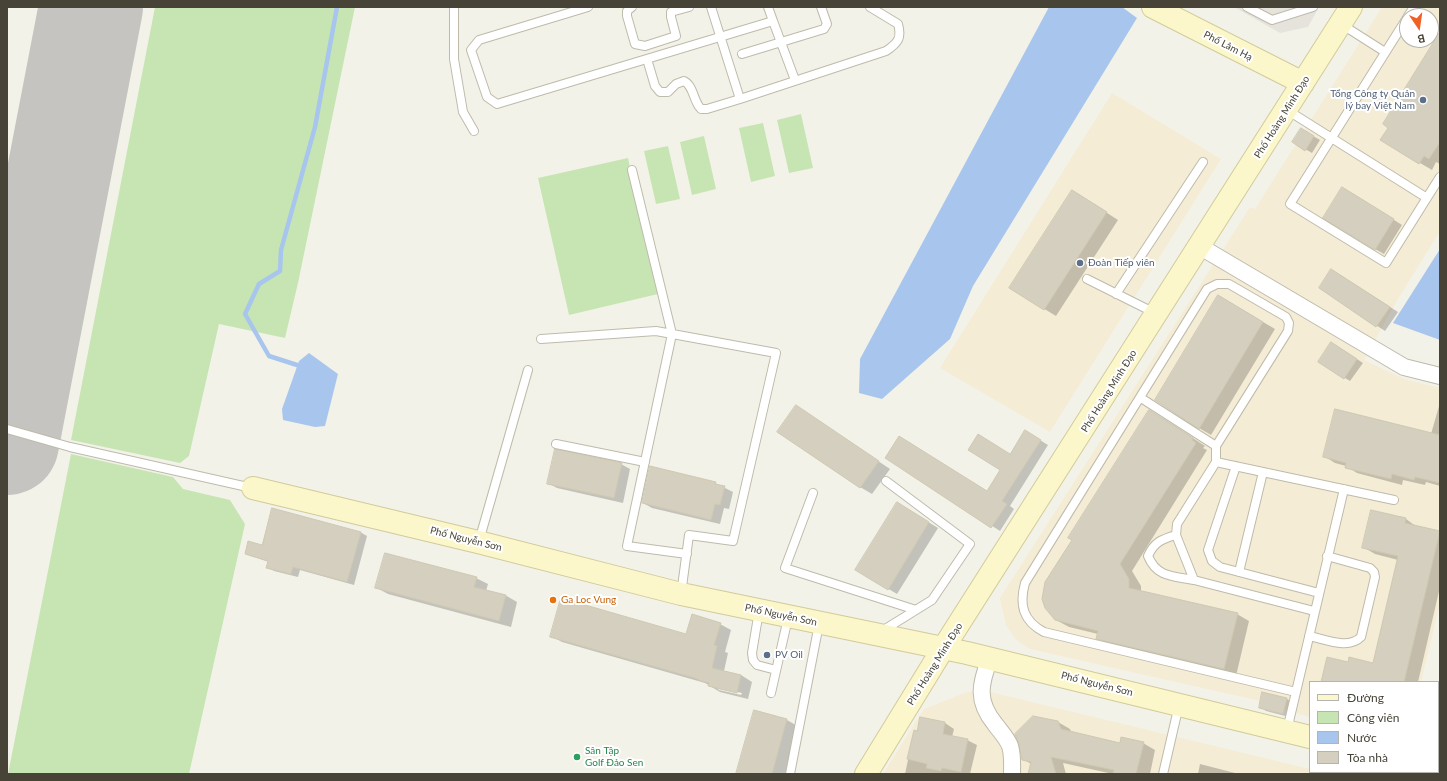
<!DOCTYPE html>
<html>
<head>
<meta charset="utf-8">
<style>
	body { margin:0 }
	#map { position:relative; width:1447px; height:781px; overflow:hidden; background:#f3f2e9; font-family:Lato,sans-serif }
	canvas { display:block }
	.frame { position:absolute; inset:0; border:8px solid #474337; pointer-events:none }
	.legend { position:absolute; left:1309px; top:681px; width:130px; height:92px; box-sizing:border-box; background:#fff; border:1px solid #b5b4af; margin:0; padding:5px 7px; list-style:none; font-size:12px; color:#474337 }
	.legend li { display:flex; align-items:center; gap:8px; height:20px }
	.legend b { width:20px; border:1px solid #b5b4af }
	.north { position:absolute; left:1399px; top:8px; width:40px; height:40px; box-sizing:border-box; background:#fff; border:1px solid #b5b4af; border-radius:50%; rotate:167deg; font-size:11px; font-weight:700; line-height:16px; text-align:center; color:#474337 }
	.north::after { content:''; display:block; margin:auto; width:14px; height:18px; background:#ef6124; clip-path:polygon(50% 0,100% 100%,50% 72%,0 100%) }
</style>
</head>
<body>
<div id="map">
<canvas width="1447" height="781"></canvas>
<div class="frame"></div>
<ul class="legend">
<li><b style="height:5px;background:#fcf7ca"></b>Đường</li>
<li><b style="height:11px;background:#c7e5b3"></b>Công viên</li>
<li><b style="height:11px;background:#a8c6ed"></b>Nước</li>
<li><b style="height:11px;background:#d4cfbe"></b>Tòa nhà</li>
</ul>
<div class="north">B</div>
</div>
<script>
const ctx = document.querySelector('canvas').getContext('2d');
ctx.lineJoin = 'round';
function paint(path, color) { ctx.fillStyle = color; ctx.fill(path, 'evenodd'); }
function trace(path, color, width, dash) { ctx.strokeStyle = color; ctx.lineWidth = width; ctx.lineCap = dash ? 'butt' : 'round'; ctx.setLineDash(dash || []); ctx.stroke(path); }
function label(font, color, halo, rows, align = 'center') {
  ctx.font = font + ' Lato,sans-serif'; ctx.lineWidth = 4; ctx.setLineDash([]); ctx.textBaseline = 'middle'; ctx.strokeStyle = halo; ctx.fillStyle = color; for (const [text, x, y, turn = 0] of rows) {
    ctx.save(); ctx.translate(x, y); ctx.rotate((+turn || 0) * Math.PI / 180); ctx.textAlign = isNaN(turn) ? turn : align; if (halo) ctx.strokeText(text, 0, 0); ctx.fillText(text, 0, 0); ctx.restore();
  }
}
paint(new Path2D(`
	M1382,7h58v224l-42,68 -34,61 40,19 36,9v215l-19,79h-111v35l-25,-7 -2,4 -24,-6 1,-7 -230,-52 -14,-9 -10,-15 -6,-27 250,-391 5,2zM1407,16h24v24h-24z
	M1112,93l109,66 -171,273 -110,-64z
	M986,691l324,78v3l22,2h-449l41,-65 43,-17z`), '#f4ecd5');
paint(new Path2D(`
	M1234,7h85l-11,20 -28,6z`), '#e6e3dd');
paint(new Path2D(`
	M155,7h200l-57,276 -13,55 -66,-14 -30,132 -9,7 -109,-23z
	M801,114l12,54 -24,5 -12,-53z
	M763,123l12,53 -24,6 -12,-54z
	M704,136l12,53 -24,6 -12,-53z
	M668,146l12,53 -24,5 -12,-53z
	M628,158l30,136 -89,21 -31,-137z
	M71,454l102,23 10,12 47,11 15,24 -56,250h-181z`), '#c7e5b3');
paint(new Path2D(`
	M1049,7h73l15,11 -164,268 -23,53 -68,60 -23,-6 1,-34z
	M1440,249v91l-47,-17z
	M309,353l29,21 -13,52 -10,1 -32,-7 -1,-11 17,-48z`), '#a8c6ed');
paint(new Path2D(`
	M1440,34v130l-4,-2 -4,8 -12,-7z
	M1301,129l19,11 -8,13 -19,-11z
	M1352,193l50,32 -18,29 -9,-5z
	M1084,198l34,22 -62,96 -46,-28z
	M1340,275l58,37 -13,19 -65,-43z
	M1219,296l56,33 -64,106 -12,-7z
	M1337,346l26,17 -13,18 -31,-19z
	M796,406l94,63 -18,25 -12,-7z
	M1439,406l1,80 -14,-4 -1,3 -22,-5 -1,5 -45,-12 -11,-7 -11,-3 -11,-7 107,-22z
	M1162,418l43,28 -2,2 4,2 -75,121 9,15v6l96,22 12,7 -13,55 -126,-31 -13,-7 1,-4 -29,-7 -13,-7z
	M1025,431l23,14 -38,61 4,3 -14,22 -114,-73 101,34z
	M621,464l9,5 -7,34 -66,-15 -9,-5z
	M715,483l18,9 -4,17 -5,-1 -4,16 -68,-16 -9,-5z
	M897,503l41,25 -41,66 -40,-24z
	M1406,519l11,8 23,5v55l-22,95h-96l27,-19 25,1 24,-104 -23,-6 -12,-7z
	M360,532l7,4 -13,49 -54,-15 -2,7 -24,-6 -7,-4 2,-5 -23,-8z
	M476,578l12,6 -2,7 19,4 12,7 -6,25 -123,-33 -11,-6z
	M720,624l11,6 -6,22 3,1 -4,18 17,4 11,7 -4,17 -28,-7 -15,-9 -143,-41 -11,-6 136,-1zM716,687l26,6 -1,2 -22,-5z
	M1263,693l24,6 6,4 -4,14 -23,-6 -6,-4z
	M755,711l32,9 12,7 -13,47h-49z
	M1058,722l12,7 1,3 50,13 22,-2 12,7 -5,24h-37l-50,-11 3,11h-35v-10l-8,-5z
	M945,723l9,6 -2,8 15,3 10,5 -7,29h-65l9,-43 4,1z
	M1200,764l39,10h-41z`), '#0003');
trace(new Path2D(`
	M297,365l-28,-9 -24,-42 14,-30 21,-13 1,-21 34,-123 22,-120`), '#a8c6ed', 4.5);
trace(new Path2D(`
	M7,443l84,-436`), '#c5c4c0', 104);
const building = new Path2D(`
	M1440,32v110l-11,17 -5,-3 -5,8 -39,-24 8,-12 -5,-4z
	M1301,128l13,8 -9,15 -13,-9z
	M1342,187l52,32 -19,31 -52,-32z
	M1072,190l35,22 -63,98 -35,-22z
	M1331,269l59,38 -14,20 -57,-39z
	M1218,295l45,27 -64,107 -44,-29z
	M1331,342l26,17 -13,20 -26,-17z
	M796,405l83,56 -19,27 -83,-56z
	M1335,409l105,26v48l-25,-6 -1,3 -22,-6 -1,5 -46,-11 1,-5 -23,-6z
	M1149,410l44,28 -1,2 4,3 -76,121 9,15v9l109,25 -14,56 -128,-30 2,-8 -43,-11 -10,-12 -3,-9 3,-17 27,-42 -4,-2z
	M1025,430l16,10 -39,61 5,3 -16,24 -106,-70 14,-22 88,55 13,-21 -32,-20 10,-16 32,20z
	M555,449l67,14 -8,35 -67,-14z
	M650,466l66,16 -1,2 10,2 -5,19 -5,-1 -4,16 -69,-17z
	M897,502l32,20 -41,68 -33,-20z
	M272,508l89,24 -14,50 -54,-15 -2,7 -25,-6 2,-7 -23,-7 3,-13 14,4z
	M1371,510l35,8 -1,5 35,8 -36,151h-83l6,-25 21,5 1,-5 24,6 25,-107 -36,-8z
	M385,553l92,24 -3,10 32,8 -7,26 -124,-33z
	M561,598l125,36 6,-20 29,9 -7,22 3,1 -5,22 29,7 -4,18 -29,-7 1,-3 -11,-3v-1l-148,-42z
	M1262,692l25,6 -4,16 -24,-6z
	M754,710l33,9 -15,55h-36z
	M1033,716l25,5 3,8 59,14 1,-6 23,5 -8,32h-23l1,-4 -63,-13 5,17h-28l3,-12 -9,-2 -3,-16 -4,-10z
	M920,717l25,5 -2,12 25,5 -7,33 -19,-4 -1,3 -15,-3 1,-4 -20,-5 7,-29 3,1z`);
paint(building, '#d4cfbe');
trace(building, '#cfc8b2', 1);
const lane = new Path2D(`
	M454,7v52l9,53 11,19
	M588,7l-109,33 -8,10 16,47 10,7 276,-83 -5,-14
	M632,7l-5,4v5l8,28 10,2 31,-10 -5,-19v-5l18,-5
	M711,7l29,92 146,-48c12,-8 16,-13 12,-27l-28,-17
	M1247,7l25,13 41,-13
	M1408,16l6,-9
	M1407,18l-117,186 96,59 54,-86
	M773,21l22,59
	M1341,24l44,28
	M742,54l82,-25 3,-5 -6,-17
	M647,59l8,27 5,6h8l8,-8 8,-3c10,5 9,20 17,28h6l33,-10
	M1287,110l140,88
	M632,170l40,164 -45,212 60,8
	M1087,279l68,34
	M1116,294l87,-132
	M541,339l115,-8 120,22 -43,188 -44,-6 -8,59
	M1141,398l75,48
	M7,429l63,18 182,41
	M556,444l89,18
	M1216,462l178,38
	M1236,466l-28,84 4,11 8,6 99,26
	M813,493l-28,75 131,42
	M1176,535c-14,4 -22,7 -28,21 9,22 26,20 46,24
	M479,541l49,-171
	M1239,572l24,-100
	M759,611l-7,42 1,7 4,5 19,5
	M882,631l50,-31 38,-56 -84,-63
	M1309,636c16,3 39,14 52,1l14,-60 -1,-5 -4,-4 -43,-12
	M1296,692l-252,-60c-21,-11 -25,-27 -19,-49l182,-294 10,-5h12l57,33 3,6 -1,8 -72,115v16l-39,62 -1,11 18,45 120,31
	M771,693l17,-75
	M1440,713v14
	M1287,730l57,-241
	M790,774l29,-150
	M1163,774l16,-69`);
const street = new Path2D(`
	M1199,246l205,121 36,9
	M990,658c-10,26 -14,43 5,66 5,7 12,14 15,22 3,10 2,19 2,28`);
const secondary = new Path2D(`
	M1153,7l150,76
	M253,488l225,54 203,52 286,59 343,84
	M1438,770l2,1
	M866,774l78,-127 407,-640`);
trace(lane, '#bebbab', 10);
trace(street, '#bebbab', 18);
trace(secondary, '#d1cb9a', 24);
trace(lane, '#fff', 8);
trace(street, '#fff', 16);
trace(secondary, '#fcf7ca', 22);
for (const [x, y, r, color] of [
	[1423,100,4,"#5c6f8a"],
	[1080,263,4,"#5c6f8a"],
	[553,600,4,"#e8710a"],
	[767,655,4,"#5c6f8a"],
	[577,757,4,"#2e9e5b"]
]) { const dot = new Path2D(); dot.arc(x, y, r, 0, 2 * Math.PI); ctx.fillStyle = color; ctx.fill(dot); trace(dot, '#fff', 1.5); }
label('10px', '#474337', '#fff', [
	["Phố Lâm Hạ",1228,46,27],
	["Phố Hoàng Minh Đạo",1282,117,-58],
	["Phố Hoàng Minh Đạo",1109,391,-58],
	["Phố Nguyễn Sơn",466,539,14],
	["Phố Nguyễn Sơn",781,615,12],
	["Phố Hoàng Minh Đạo",935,664,-58],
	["Phố Nguyễn Sơn",1097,684,14]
]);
label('10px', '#4e5e75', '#fff', [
	["Tổng Công ty Quản",1415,94,"right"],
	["lý bay Việt Nam",1415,106,"right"],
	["Đoàn Tiếp viên",1088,263],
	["PV Oil",775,655]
], 'left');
label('10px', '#c56008', '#fff', [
	["Ga Loc Vung",561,600]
], 'left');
label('10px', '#27864d', '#fff', [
	["Sân Tập",585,751],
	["Golf Đảo Sen",585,763]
], 'left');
</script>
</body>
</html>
